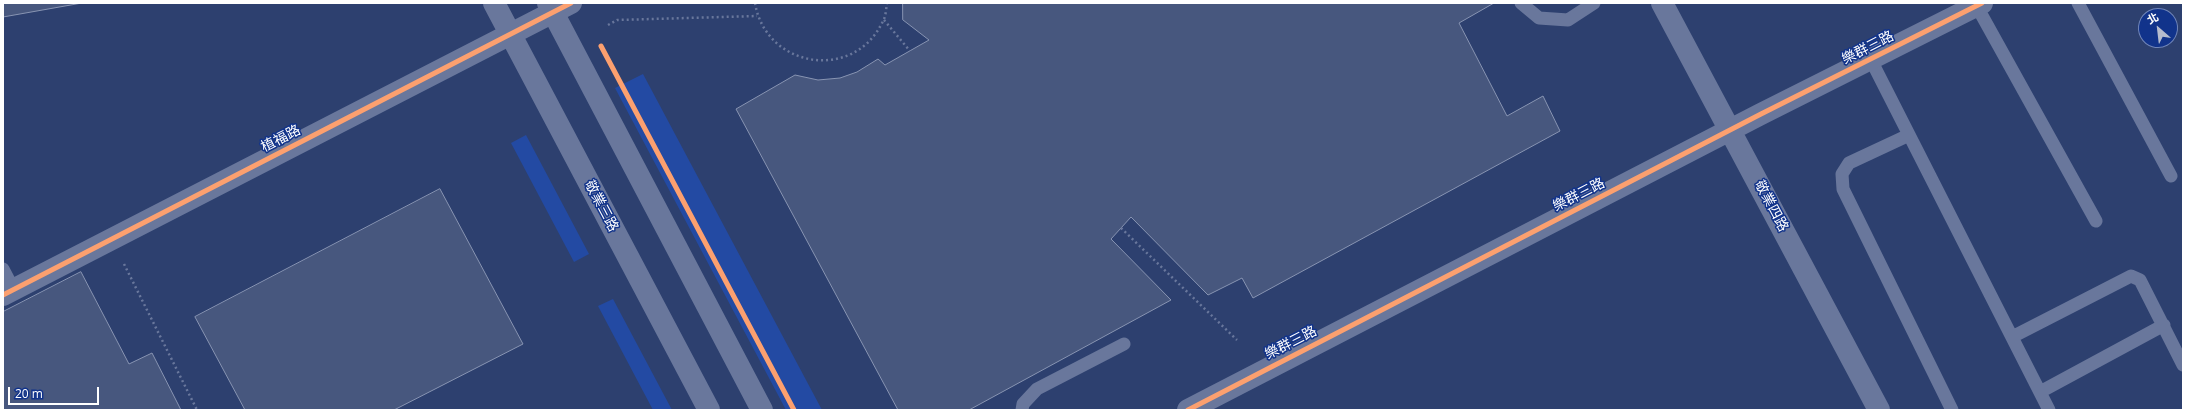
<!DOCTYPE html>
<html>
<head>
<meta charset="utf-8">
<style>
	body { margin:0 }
	#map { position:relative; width:2186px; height:413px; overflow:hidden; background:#2d406f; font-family:"Open Sans","Noto Sans TC",sans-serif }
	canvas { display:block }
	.frame { position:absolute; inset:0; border:4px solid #fff; pointer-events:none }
	.north { position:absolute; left:2138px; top:8px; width:40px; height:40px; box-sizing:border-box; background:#11338b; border:1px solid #7085b9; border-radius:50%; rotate:332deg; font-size:11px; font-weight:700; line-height:16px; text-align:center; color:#fff }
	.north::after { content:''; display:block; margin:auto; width:14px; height:18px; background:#b6bccd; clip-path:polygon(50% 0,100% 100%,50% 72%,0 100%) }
	.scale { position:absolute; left:8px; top:387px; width:91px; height:18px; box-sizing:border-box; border:2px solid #fff; border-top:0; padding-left:5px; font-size:12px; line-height:14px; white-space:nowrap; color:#fff; -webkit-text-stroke:3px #11338b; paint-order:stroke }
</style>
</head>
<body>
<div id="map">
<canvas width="2186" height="413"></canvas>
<div class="frame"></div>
<div class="north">北</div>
<div class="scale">20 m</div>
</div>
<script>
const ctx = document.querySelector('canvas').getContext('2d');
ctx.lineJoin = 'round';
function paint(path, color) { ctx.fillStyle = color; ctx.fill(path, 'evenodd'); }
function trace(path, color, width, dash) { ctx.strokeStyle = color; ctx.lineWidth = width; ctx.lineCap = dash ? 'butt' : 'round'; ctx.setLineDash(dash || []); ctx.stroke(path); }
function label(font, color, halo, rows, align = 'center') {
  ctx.font = font + ' "Open Sans","Noto Sans TC",sans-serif'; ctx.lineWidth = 3; ctx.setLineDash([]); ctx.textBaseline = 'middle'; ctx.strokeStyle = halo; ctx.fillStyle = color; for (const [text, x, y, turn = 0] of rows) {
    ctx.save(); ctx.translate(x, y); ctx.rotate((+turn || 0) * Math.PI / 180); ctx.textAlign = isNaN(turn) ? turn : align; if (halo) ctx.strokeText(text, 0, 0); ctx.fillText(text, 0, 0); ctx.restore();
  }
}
paint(new Path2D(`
	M643,74l179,336h-36l-171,-322z
	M526,135l63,119 -15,8 -63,-119z
	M613,299l59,111h-19l-55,-104z`), '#234aa3');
const building = new Path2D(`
	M3,3h79l-79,14z
	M903,3h591l-35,20 48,93 36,-20 17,35 -307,167 -11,-20 -34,17 -77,-78 -20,22 60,61 -202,110h-71l-162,-301 59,-34 23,5 22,-2 17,-6 21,-13 7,6 44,-25 -26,-20z
	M440,189l83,155 -129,66h-149l-50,-93z
	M81,272l48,92 23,-11 29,57h-178v-98z`);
paint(building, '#47577e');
trace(building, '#8894b2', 1);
trace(new Path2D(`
	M755,3c11,66 100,79 128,18 3,-5 3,-12 4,-18
	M884,20l26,31
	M608,25l9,-5 140,-4
	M1121,228l116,112
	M124,264l73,146`), '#69779c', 2.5, [2, 3]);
trace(new Path2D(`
	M1521,3l18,15 29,2 26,-17
	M1975,3l121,218
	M2078,3l93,173
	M1871,60l178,350
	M1909,135l-60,28 -7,11 1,15 109,221
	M3,269l11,21
	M2012,337l119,-61 9,4 43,85
	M2040,392l124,-67
	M1022,410l1,-6 14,-15 87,-45`), '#69779c', 13);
trace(new Path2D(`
	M1662,3l217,407
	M3,295l568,-292
	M1188,410l573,-296 221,-111`), '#69779c', 22);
trace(new Path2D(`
	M494,3l215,407
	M548,3l214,407`), '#69779c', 22);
trace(new Path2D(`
	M601,46l193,364
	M3,295l568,-292
	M1188,410l573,-296 221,-111`), '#fca06f', 5);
label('14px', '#fff', '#11338b', [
	["樂群三路",1868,48,-27],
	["植福路",281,139,-27],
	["樂群三路",1579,195,-27],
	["敬業三路",601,206,62],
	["敬業四路",1771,206,62],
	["樂群三路",1291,343,-27]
]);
</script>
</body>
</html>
